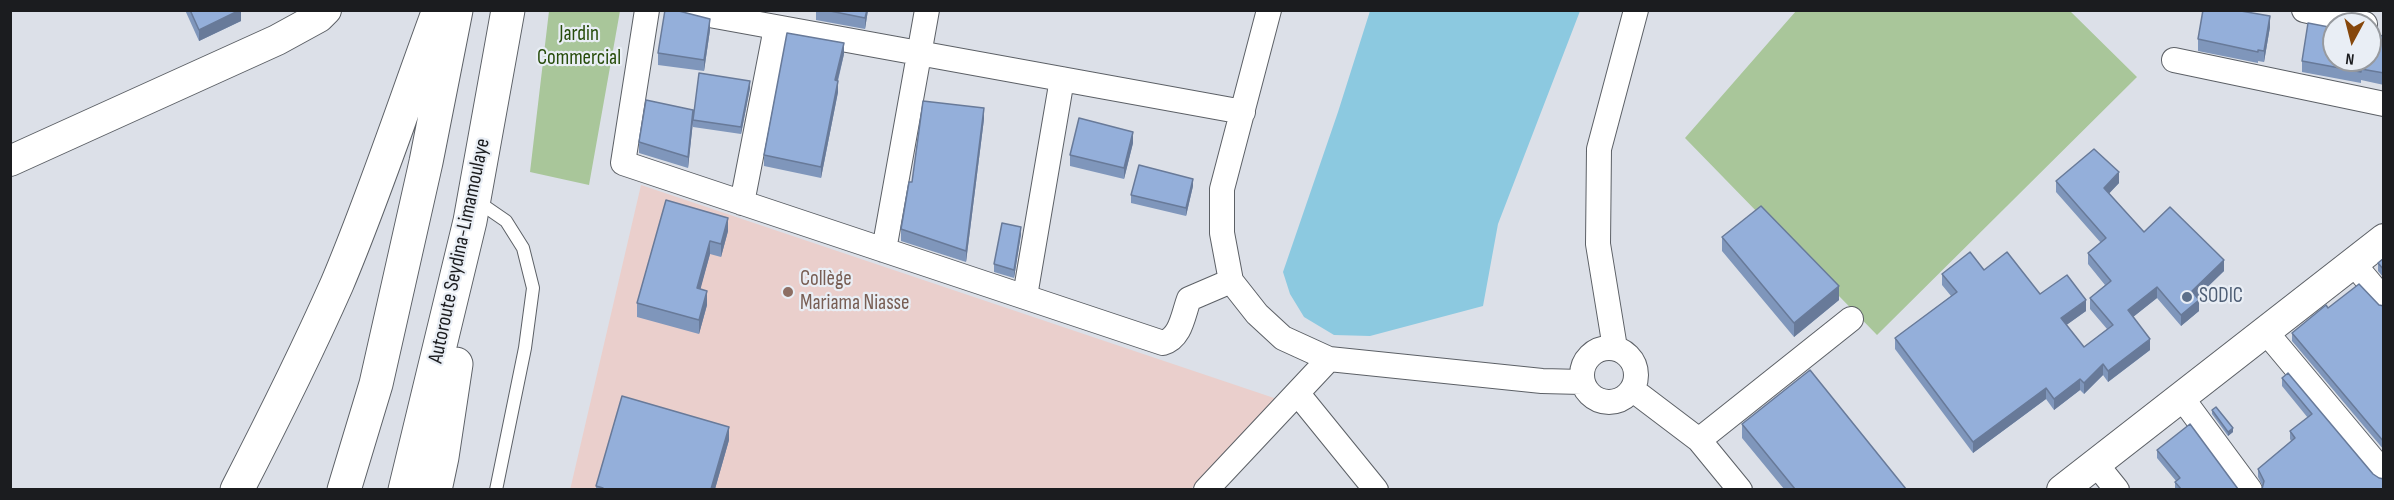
<!DOCTYPE html>
<html>
<head>
<meta charset="utf-8">
<style>
	body { margin:0 }
	#map { position:relative; width:2394px; height:500px; overflow:hidden; background:#dce0e8; font-family:"Sofia Sans Condensed",sans-serif }
	canvas { display:block }
	.frame { position:absolute; inset:0; border:12px solid #1b1c1f; pointer-events:none }
	.north { position:absolute; left:2322px; top:12px; width:60px; height:60px; box-sizing:border-box; background:#e9eef5; border:2px solid #979a9f; border-radius:50%; rotate:187deg; font-size:16px; font-weight:700; line-height:24px; text-align:center; color:#1b1c1f }
	.north::after { content:''; display:block; margin:auto; width:21px; height:27px; background:#86470b; clip-path:polygon(50% 0,100% 100%,50% 72%,0 100%) }
</style>
</head>
<body>
<div id="map">
<canvas width="2394" height="500"></canvas>
<div class="frame"></div>
<div class="north">N</div>
</div>
<script>
const ctx = document.querySelector('canvas').getContext('2d');
ctx.lineJoin = 'round';
function paint(path, color) { ctx.fillStyle = color; ctx.fill(path, 'evenodd'); }
function trace(path, color, width, dash) { ctx.strokeStyle = color; ctx.lineWidth = width; ctx.lineCap = dash ? 'butt' : 'round'; ctx.setLineDash(dash || []); ctx.stroke(path); }
function label(font, color, halo, rows, align = 'center') {
  ctx.font = font + ' "Sofia Sans Condensed",sans-serif'; ctx.lineWidth = 4.5; ctx.setLineDash([]); ctx.textBaseline = 'middle'; ctx.strokeStyle = halo; ctx.fillStyle = color; for (const [text, x, y, turn = 0] of rows) {
    ctx.save(); ctx.translate(x, y); ctx.rotate((+turn || 0) * Math.PI / 180); ctx.textAlign = isNaN(turn) ? turn : align; if (halo) ctx.strokeText(text, 0, 0); ctx.fillText(text, 0, 0); ctx.restore();
  }
}
paint(new Path2D(`
	M641,185l639,215 -89,89 -621,1z`), '#eacfcc');
paint(new Path2D(`
	M549,11h71l-31,174 -59,-13z
	M1796,11h274l67,66 -260,258 -192,-197z`), '#a9c69a');
paint(new Path2D(`
	M1370,11h210l-82,213 -15,82 -113,30 -36,-1 -30,-18 -14,-23 -7,-22 55,-160z`), '#8cc9e0');
const service = new Path2D(`
	M477,201l29,20 17,27 10,40 -8,60 -29,142`);
const minor = new Path2D(`
	M647,10l-24,153 540,180c18,-5 20,-28 26,-44l42,-18
	M682,10l561,102
	M1269,10l-47,179v44l9,48 26,33 26,24 46,21 213,22 40,1
	M2304,10l61,14
	M2174,60l210,44
	M742,203l34,-175
	M884,250l43,-240
	M2353,263l31,37
	M1025,296l37,-217
	M2266,332l118,141
	M1582 375a27 27 0 1 1 54 0a27 27 0 1 1-54 0Z
	M1615,348l-17,-104 1,-95 37,-139
	M1633,390l66,50 41,50
	M1298,394l78,96
	M2182,398l68,92
	M1699,440l152,-121
	M2096,464l21,26
	M1206,490l123,-131`);
const tertiary = new Path2D(`
	M10,161l267,-121 42,-23 7,-7
	M2062,490l322,-251`);
const motorway = new Path2D(`
	M237,490c35,-68 69,-136 100,-206 38,-90 68,-182 102,-274
	M344,490l32,-106 50,-222 30,-152
	M405,490l65,-269 38,-211
	M435,490l7,-33 14,-93`);
trace(service, '#5c6066', 14);
trace(minor, '#5c6066', 26);
trace(tertiary, '#5c6066', 32);
trace(motorway, '#5c6066', 35);
trace(service, '#fff', 12);
trace(minor, '#fff', 24);
trace(tertiary, '#fff', 30);
trace(motorway, '#fff', 33);
paint(new Path2D(`
	M185,10h56v11l-42,20z
	M816,10h52l-3,19 -49,-9z
	M2270,27l-6,35 -6,-1v2l-60,-12v-12z
	M710,30l-6,41 -46,-6v-12z
	M2384,36v49l-23,-5v3l-59,-11v-11z
	M844,54l-6,27v11l-17,86 -57,-12v-11z
	M750,88l-9,46 -48,-7v-5l-5,46 -49,-15v-11l54,-23z
	M984,119l-18,143 -65,-21v-12l11,-47z
	M1133,143l-9,36 -54,-13v-11z
	M2056,181l63,2 -10,10 35,39 80,39 -27,26 2,14 -18,15 -24,-28 -24,19 17,33 -42,32 -5,-7 -19,19 -4,-4 -26,20 -8,-11 -73,54 -78,-104v-11l56,-42 -9,-11v-11l42,-4 56,24 46,17 -20,14 18,22 23,-18 -17,-20v-11l15,-13 -17,-21v-11l13,-10 -45,-51z
	M1193,186l-7,30 -55,-13v-8z
	M666,200l62,31 -7,26 -11,-3 -10,35 7,16 -8,29 -62,-17v-14z
	M1021,234l-7,44 -20,-6v-8z
	M1722,237l117,63 -45,37 -72,-86z
	M2384,258v20l-6,-7v-8z
	M2379,305l5,1v144l-92,-109v-8l36,-25z
	M2282,378l91,96 6,4 -116,9 -5,-10v-8l33,-28 -1,-2v-8l18,-13 -26,-32z
	M2212,410l21,22 -5,4 -16,-22z
	M1742,424l164,65h-122l-42,-51z
	M729,440l-14,49h-119v-3z
	M2157,450l81,39h-63v-7l1,-1 -19,-23z`), '#7f96bb');
paint(new Path2D(`
	M240,10h1v11l-42,20v-11z
	M867,10h1l-3,19v-11z
	M2270,16v11l-6,35v-11z
	M710,19v11l-6,41v-11z
	M844,43v11l-9,37v-11z
	M750,81v7l-9,46v-7z
	M838,81v11l-17,86v-11z
	M984,108v11l-18,143v-11z
	M693,110v11l-5,47v-11z
	M1133,132v11l-9,36v-11z
	M2119,172v11l-15,16v-11z
	M1193,179v7l-7,30v-8z
	M728,218v13l-7,26v-13z
	M1021,227v7l-7,44v-8z
	M710,241v13l-13,48v-14z
	M2224,260v11l-32,31v-11z
	M1839,286v14l-45,37v-14z
	M2157,287v11l-29,23v-11z
	M707,291v14l-8,29v-14z
	M2086,300v11l-25,18v-11z
	M2199,300v11l-18,15v-11z
	M2150,339v11l-42,32v-11z
	M2103,364v11l-19,19v-11z
	M2080,379v11l-26,20v-11z
	M2046,388v11l-73,54v-11z
	M729,427v13l-14,49h-4z
	M2233,428v4l-5,4v-4z`), '#687a99');
const building = new Path2D(`
	M190,10h50l-41,20z
	M665,10h10l35,9 -6,41 -46,-7z
	M825,10h42l-2,8z
	M2203,10h32l35,6 -6,35 -6,-1v2l-60,-13z
	M2308,23l26,5v32h36v-26l14,2v37l-23,-4v3l-59,-11z
	M787,33l57,10 -9,37 3,1 -17,86 -57,-12z
	M699,73l51,8 -9,46 -48,-7z
	M646,100l47,10 -5,47 -49,-15z
	M923,101l61,7 -18,143 -65,-22 8,-47h3z
	M1079,118l54,14 -9,36 -54,-13z
	M2094,149l25,23 -15,16 40,44 26,-25 54,53 -32,31 7,9 -18,15 -24,-28 -29,23 22,29 -42,32 -5,-7 -19,19 -4,-4 -26,20 -8,-11 -73,54 -78,-104 62,-46 -15,-18 28,-22 14,18 23,-18 33,42 27,-19 19,25 -25,18 23,29 29,-22 -23,-27 21,-17 -23,-28 18,-15 -50,-57z
	M1139,165l54,14 -7,29 -55,-13z
	M666,200l62,18 -7,26 -11,-3 -13,47 10,3 -8,29 -62,-17z
	M1761,206l78,80 -45,37 -72,-86z
	M1002,223l19,4 -7,43 -20,-6z
	M2384,258v12l-6,-7z
	M2359,284l20,21 5,1v136l-92,-109 34,-28 2,3z
	M1810,370l96,119h-111l-53,-65z
	M2288,373l85,101 6,4 5,1v10h-122l2,-8 -6,-12 37,-31 -5,-7 22,-17 -30,-36z
	M622,396l107,31 -18,62h-109l1,-1 -7,-2z
	M2216,407l17,21 -5,4 -16,-22z
	M2190,424l48,65h-57l-6,-7 5,-4 -23,-28z`);
paint(building, '#94afda');
trace(building, '#687a99', 1.5);
for (const [x, y, r, color] of [
	[788,292,6,"#8d6e63"],
	[2187,297,6,"#5c6f8a"]
]) { const dot = new Path2D(); dot.arc(x, y, r, 0, 2 * Math.PI); ctx.fillStyle = color; ctx.fill(dot); trace(dot, '#e9eef5', 2); }
label('21px', '#274c0b', '#e9eef5', [
	["Jardin",579,35],
	["Commercial",579,59]
]);
label('21px', '#1b1c1f', '#e9eef5', [
	["Autoroute Seydina-Limamoulaye",460,251,-78]
]);
label('21px', '#785e54', '#e9eef5', [
	["Collège",800,280],
	["Mariama Niasse",800,304]
], 'left');
label('21px', '#4e5e75', '#e9eef5', [
	["SODIC",2199,297]
], 'left');
</script>
</body>
</html>
